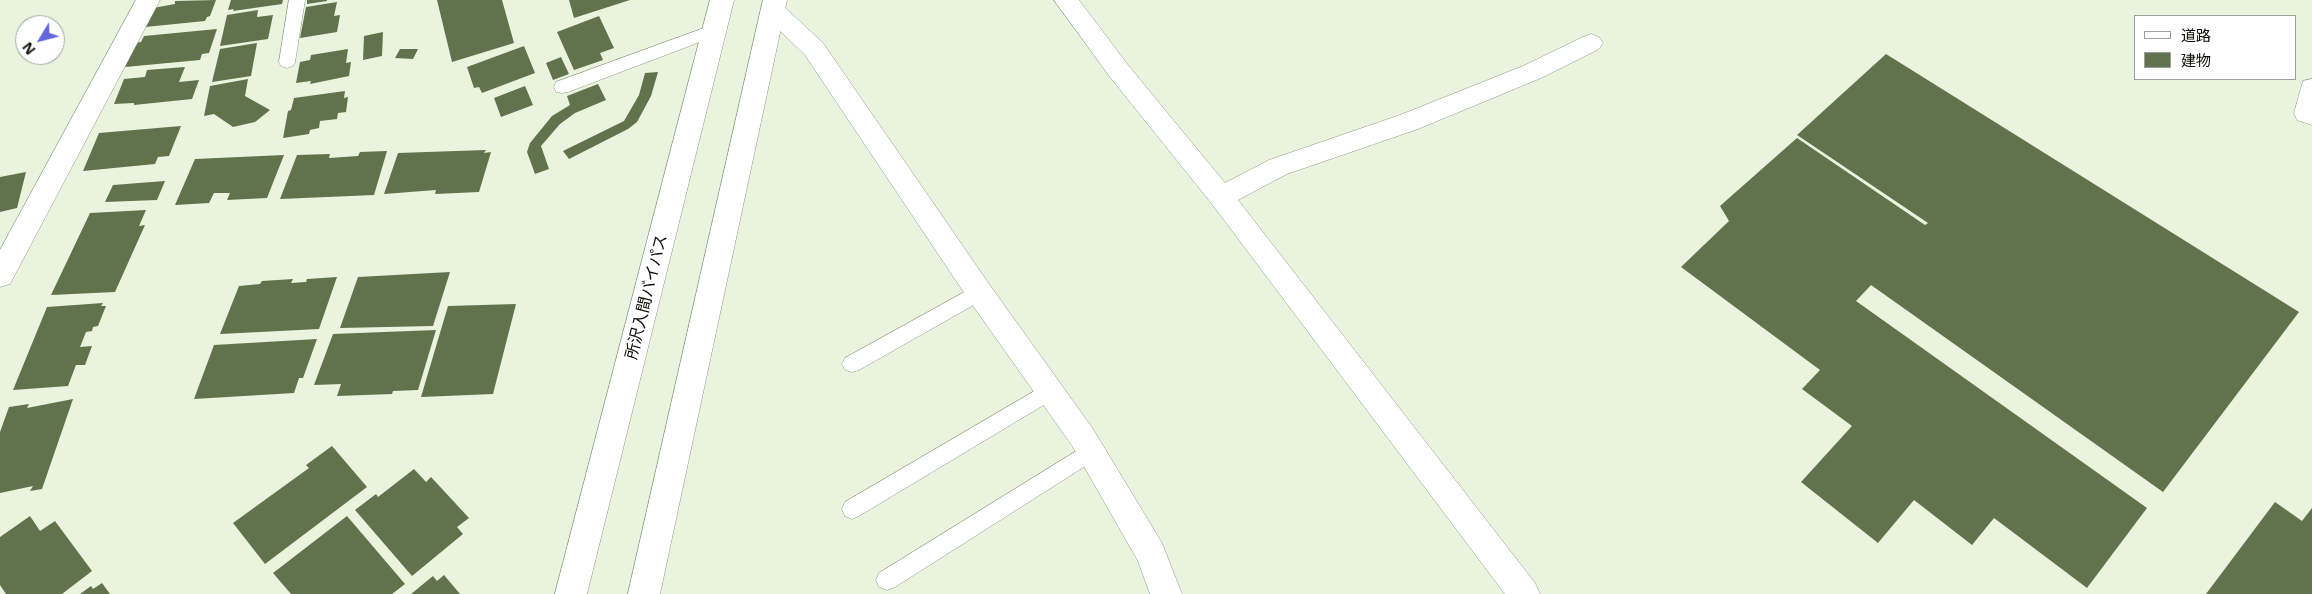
<!DOCTYPE html>
<html>
<head>
<meta charset="utf-8">
<style>
	body { margin:0 }
	#map { position:relative; width:2312px; height:594px; overflow:hidden; background:#e9f3dd; font-family:"Noto Sans","Noto Sans JP",sans-serif }
	canvas { display:block }
	.legend { position:absolute; left:2134px; top:15px; width:162px; height:65px; box-sizing:border-box; background:#fff; border:1px solid #9d9f9c; margin:0; padding:6px 9px; list-style:none; font-size:15px; color:#0a0e07 }
	.legend li { display:flex; align-items:center; gap:10px; height:25px }
	.legend b { width:25px; border:1px solid #9d9f9c }
	.north { position:absolute; left:15px; top:15px; width:50px; height:50px; box-sizing:border-box; background:#fff; border:1px solid #9d9f9c; border-radius:50%; rotate:233deg; font-size:14px; font-weight:700; line-height:20px; text-align:center; color:#0a0e07 }
	.north::after { content:''; display:block; margin:auto; width:18px; height:22px; background:#6366df; clip-path:polygon(50% 0,100% 100%,50% 72%,0 100%) }
</style>
</head>
<body>
<div id="map">
<canvas width="2312" height="594"></canvas>
<ul class="legend">
<li><b style="height:6px;background:#fff"></b>道路</li>
<li><b style="height:14px;background:#61734c"></b>建物</li>
</ul>
<div class="north">N</div>
</div>
<script>
const ctx = document.querySelector('canvas').getContext('2d');
ctx.lineJoin = 'round';
function paint(path, color) { ctx.fillStyle = color; ctx.fill(path, 'evenodd'); }
function trace(path, color, width, dash) { ctx.strokeStyle = color; ctx.lineWidth = width; ctx.lineCap = dash ? 'butt' : 'round'; ctx.setLineDash(dash || []); ctx.stroke(path); }
function label(font, color, halo, rows, align = 'center') {
  ctx.font = font + ' "Noto Sans","Noto Sans JP",sans-serif'; ctx.lineWidth = 4; ctx.setLineDash([]); ctx.textBaseline = 'middle'; ctx.strokeStyle = halo; ctx.fillStyle = color; for (const [text, x, y, turn = 0] of rows) {
    ctx.save(); ctx.translate(x, y); ctx.rotate((+turn || 0) * Math.PI / 180); ctx.textAlign = isNaN(turn) ? turn : align; if (halo) ctx.strokeText(text, 0, 0); ctx.fillText(text, 0, 0); ctx.restore();
  }
}
paint(new Path2D(`
	M216,0l-6,16 -3,1 -2,4 -60,6 8,-19 22,-4v-3z
	M231,0h52l-1,4 -49,7 1,-2 -6,1z
	M307,0h20v1l-20,3z
	M437,0h65l12,43 -62,19z
	M569,0h61l-56,18z
	M337,2l-3,14 6,-1 -3,17 -37,6 6,-31z
	M258,10l-1,7 16,-2 -5,24 -48,7 7,-31z
	M599,16l15,32 -14,5 3,7 -29,10 -17,-38z
	M217,29l-8,24 -7,1 -2,6 -75,7 10,-24 6,-1 3,-6z
	M383,32l-1,24 -19,4 1,-24z
	M257,43l-6,33 -39,6 8,-33z
	M524,46l11,27 -53,20 -3,-6 -5,1 -7,-21z
	M348,49l-2,14 5,-1 -2,14 -39,8 1,-3 -15,2 4,-21 10,-2 1,-5z
	M400,49h18l-5,10 -18,-1z
	M1886,54l413,258 -136,180 -292,-207 -15,16 291,207 -60,80 -93,-70 -22,27 -58,-45 -36,43 -77,-61 51,-56 -50,-37 18,-19 -139,-103 48,-46 -9,-15 77,-68 128,87 3,-2 -131,-88z
	M561,57l8,17 -16,6 -7,-17z
	M185,67l-6,15 20,-2 -7,19 -58,6v-2l-20,1 10,-25 21,-2 2,-7z
	M658,72l-7,24 -14,26 -9,7 -59,30 -6,-8 61,-30 15,-26 6,-22z
	M248,79l-3,17 25,14 -15,12 -22,5 -19,-13 -10,2 6,-30z
	M598,84l8,16 -31,13 -15,11 -19,22 8,23 -14,5 -8,-22 3,-9 22,-27 18,-11 -3,-9z
	M525,86l8,19 -32,12 -7,-19z
	M345,91l-1,7 4,-1 -2,15 -8,1 -1,6 -17,2 -1,7 -9,2 -1,4 -26,4 5,-27 3,-1 3,-12z
	M181,126l-12,30 -11,1 -3,7 -72,7 16,-38z
	M486,150l-2,3 7,-1 -12,40 -44,2 1,-4 -52,4 14,-41z
	M387,151l-13,44 -94,4 17,-44 33,-1 -1,4 29,-2 2,-4z
	M284,155l-17,43 -40,2 3,-7h-16l-5,10 -34,2 20,-46z
	M26,172l-9,36 -17,4v-35z
	M165,181l-8,19 -52,2 8,-17z
	M146,210l-7,16 6,-1 -30,67 -64,3 39,-82z
	M450,272l-17,54 -93,2 18,-51z
	M337,277l-18,52 -99,5 19,-48 21,-2 2,-3 31,-2 -2,4 15,-1 1,-3z
	M103,303l-2,3h5l-8,20 -5,1 -1,4 -6,1 -6,15 12,-1 -7,19h-9l-8,21 -55,4 34,-83z
	M516,304l-23,90 -72,3 27,-91z
	M436,330l-18,60 -25,1 -1,3 -55,2 4,-12 -27,1 19,-51z
	M317,339l-14,39h-4l-5,15 -100,6 20,-54z
	M73,399l-31,90 -12,2 3,-5 -33,7v-61l9,-25 20,-3 -2,4z
	M332,446l35,41 -102,77 -32,-41 76,-55 -3,-3z
	M414,469l12,13 5,-5 38,41 -12,9 6,7 -51,42 -57,-66 21,-16 2,3z
	M2275,502l27,19 10,-13v86h-106z
	M30,516l10,15 15,-10 37,50 -30,23h-56l-6,-9v-48z
	M347,516l58,68 -13,10h-101l-18,-21z
	M444,575l16,19h-49l22,-18 4,5z
	M102,583l8,11h-30l11,-8 2,3z`), '#61734c');
const lane = new Path2D(`
	M289,0h16l-10,62 -2,4 -6,2 -6,-2 -2,-4z
	M715,24l6,2 2,4 -2,4 -153,58 -6,1 -6,-1 -2,-5 2,-5z
	M979,284l7,2 2,6 -2,6 -127,72 -7,2 -7,-2 -3,-6 3,-6z
	M1050,382l7,3 3,6 -3,6 -198,119 -7,3 -7,-3 -3,-7 3,-7z
	M1091,442l7,2 3,7 -3,7 -203,129 -8,3 -8,-3 -3,-7 3,-7z`);
const street = new Path2D(`
	M136,0h24l-150,284 -10,3v-37z
	M1054,0h25l49,65 97,118 44,-23 131,-45 123,-49 60,-29 8,-3 8,3 4,6 -4,6 -58,29 -123,51 -131,45 -49,26 297,383 5,11h-35l-293,-390 -102,-127z
	M773,1l8,3 42,39 166,241 104,145 69,114 20,51h-32l-12,-33 -65,-114 -104,-147 -164,-245 -40,-39 -4,-6 4,-6z
	M2312,79v46l-15,-5 -3,-7 9,-32z`);
const highway = new Path2D(`
	M710,0h24l-147,594h-32z
	M763,0h24l-127,594h-32z`);
trace(lane, '#8f9985', 1);
trace(street, '#8f9985', 1);
trace(highway, '#8f9985', 1);
paint(lane, '#fff');
paint(street, '#fff');
paint(highway, '#fff');
label('16px', '#0a0e07', '#fff', [
	["所沢入間バイパス",647,297,-76]
]);
</script>
</body>
</html>
